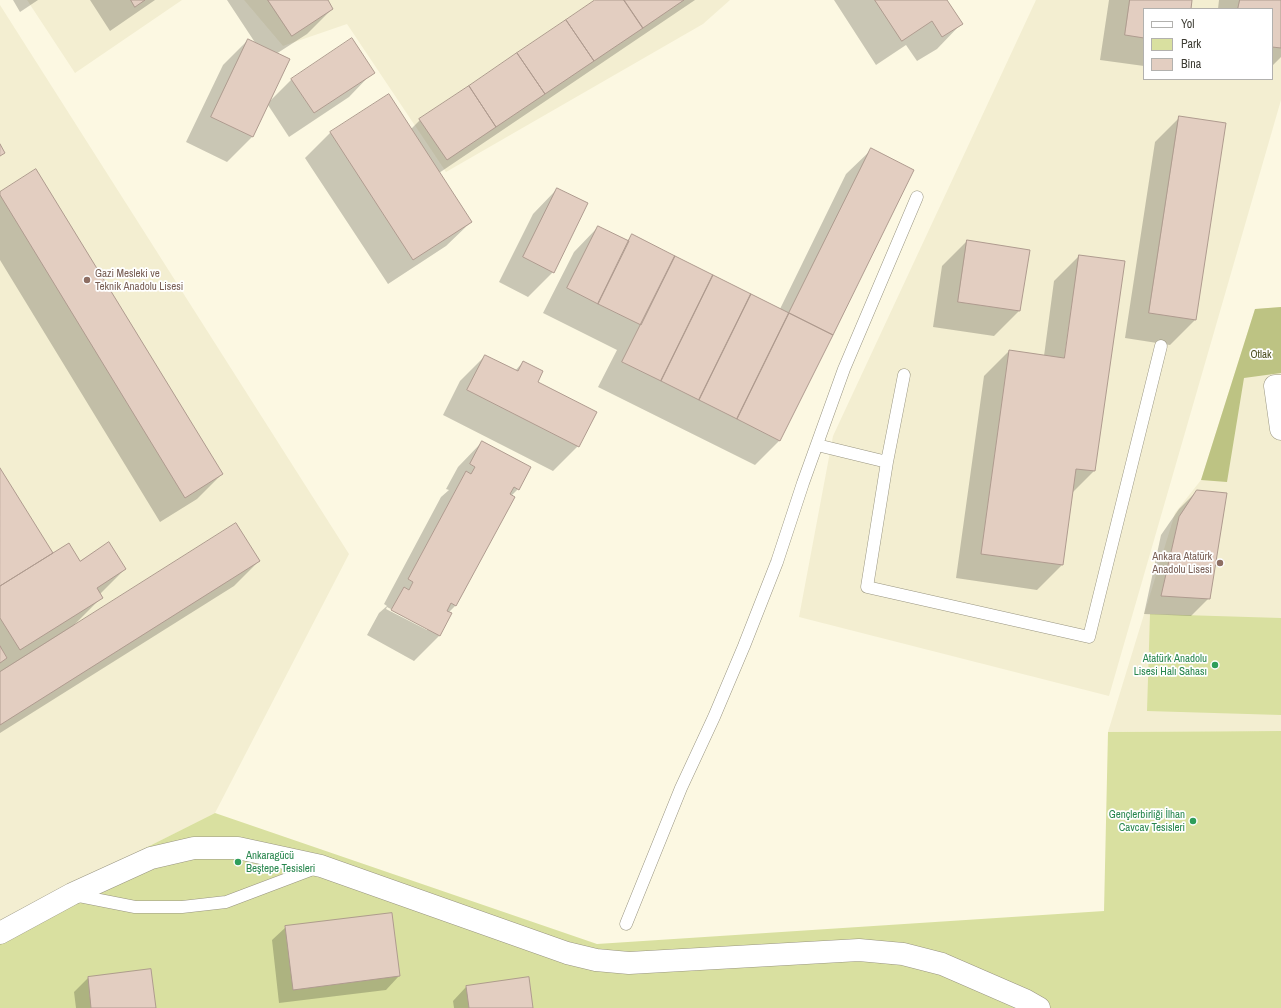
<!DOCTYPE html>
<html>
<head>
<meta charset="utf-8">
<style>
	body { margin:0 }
	#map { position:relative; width:1281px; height:1008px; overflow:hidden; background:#fcf8e2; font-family:"Archivo Narrow",sans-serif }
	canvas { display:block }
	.legend { position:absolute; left:1143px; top:8px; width:130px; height:72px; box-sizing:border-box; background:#fff; border:1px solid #b2b1ae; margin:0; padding:5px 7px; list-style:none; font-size:12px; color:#3e3d34 }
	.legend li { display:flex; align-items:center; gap:8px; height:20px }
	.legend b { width:20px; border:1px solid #b2b1ae }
</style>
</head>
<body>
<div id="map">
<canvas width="1281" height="1008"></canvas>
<ul class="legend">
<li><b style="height:5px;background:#fff"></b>Yol</li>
<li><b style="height:11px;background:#d9e0a0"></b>Park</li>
<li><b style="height:11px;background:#e3cec1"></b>Bina</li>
</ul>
</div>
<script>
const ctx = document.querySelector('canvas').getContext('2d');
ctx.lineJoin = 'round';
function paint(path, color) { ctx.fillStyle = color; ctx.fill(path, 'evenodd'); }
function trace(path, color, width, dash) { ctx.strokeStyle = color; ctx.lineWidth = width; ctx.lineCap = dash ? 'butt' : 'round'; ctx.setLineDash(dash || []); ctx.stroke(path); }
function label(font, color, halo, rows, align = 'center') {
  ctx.font = font + ' "Archivo Narrow",sans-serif'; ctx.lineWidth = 3.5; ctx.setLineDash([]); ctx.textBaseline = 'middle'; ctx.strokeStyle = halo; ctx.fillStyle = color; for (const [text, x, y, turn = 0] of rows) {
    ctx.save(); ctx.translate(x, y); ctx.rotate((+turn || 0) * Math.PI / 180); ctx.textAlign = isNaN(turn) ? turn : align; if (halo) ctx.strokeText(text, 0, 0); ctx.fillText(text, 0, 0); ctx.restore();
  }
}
paint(new Path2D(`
	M27,0h155l-107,73z
	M244,0h486l-27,24 -257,148 -99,-148 -64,22z
	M1036,0h245v100l-172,596 -310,-79 34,-181zM1144,9h128v70h-128z
	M0,5l349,549 -134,259 -215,108z
	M1281,307v424l-173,1 67,-219 26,-33 54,-171z`), '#f3eed1');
paint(new Path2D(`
	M1150,614l131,4v97l-134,-4z
	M1281,731v277h-1281v-87l215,-108 382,131 507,-33 4,-179z`), '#d9e0a0');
paint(new Path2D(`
	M1281,307v66l-37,5 -17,104 -26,-2 54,-171z`), '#bdc383');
paint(new Path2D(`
	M13,0h25l-18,12z
	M90,0h65l-45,31z
	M227,0h99l6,9 -25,25 -31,20 -7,48 23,-23 81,-7 -24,25 -60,40 -21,-32 -16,32 -25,25 -41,-20 37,-77 25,-25 8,4z
	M597,0h98l-256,173 32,49 -25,24 -58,38 -83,-126 25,-25 58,-38 23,34 9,-9z
	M834,0h112l15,24 -24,25 -20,12 -11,-16 -30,20z
	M1109,0h82l-1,9h-46v57l-44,-6z
	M1219,0h62v57l-9,9v-57h-54z
	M1180,117l15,203 -25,25 -45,-7 30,-196z
	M871,150l-91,290 -25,25 -157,-78 19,-37 -74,-37 31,-61 24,-25 29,14 5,-5 148,73 66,-135z
	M557,189l-4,83 -25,25 -29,-15 34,-68z
	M0,193l222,281 -25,25 -37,23 -160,-262z
	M967,241l62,10 -10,60 -25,25 -61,-9 9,-61z
	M1079,256l15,215 -22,22 -10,72 -25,25 -81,-12 28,-202 25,-25 35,5 10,-75z
	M485,356l30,15 8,-9 55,84 -25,25 -110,-56 17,-34z
	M482,442l36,47 -7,7 -56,110 -7,7 3,1 -12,22 -25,25 -47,-26 12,-22 8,-7 -3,-2 57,-107 8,-7 -3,-1 12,-22zM387,607l40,21v2l-41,-21z
	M0,470l53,84 27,8 45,7 -25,25 2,3 -29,29 186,-65 -25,25 -234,147z
	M1197,491l12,107 -18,18 -47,-2 17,-79 18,-26z
	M286,927l113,49 -13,14 -107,13 -7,-63z
	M150,970l5,38h-79l-2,-16 14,-14z
	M466,987l66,21h-78l-1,-7z`), '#0003');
const building = new Path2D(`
	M131,0h14l-10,7z
	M268,0h60l5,9 -41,27z
	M595,0h29l19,28 -49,33 -28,-41z
	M624,0h60l-41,28z
	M875,0h72l16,24 -21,13 -10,-16 -30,20z
	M1130,0h62l-1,9h-47v29l-19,-3z
	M1240,0h41v48l-9,-1v-38h-34z
	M566,20l28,41 -49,33 -28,-41z
	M352,38l23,35 -61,40 -23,-34z
	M248,39l42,20 -37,78 -42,-20z
	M517,53l28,41 -49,33 -27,-41z
	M469,86l27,41 -49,33 -28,-41z
	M389,94l83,128 -59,38 -83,-128z
	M1179,116l47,7 -30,197 -47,-7z
	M0,144l5,9 -5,3z
	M871,148l43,22 -81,165 -44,-22z
	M36,169l187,305 -38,24 -185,-303v-3z
	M557,188l31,15 -34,70 -31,-16z
	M598,226l31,15 -31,63 -31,-16z
	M632,234l43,22 -34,69 -43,-21z
	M967,240l63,10 -10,61 -62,-9z
	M1079,255l46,6 -30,210 -19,-2 -13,96 -82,-11 28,-204 55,8z
	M675,256l38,19 -52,106 -39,-19z
	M713,275l38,19 -52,106 -38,-19z
	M751,294l38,19 -52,106 -38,-19z
	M789,313l44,22 -53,106 -43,-22z
	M485,355l33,16 5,-10 20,10 -5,11 59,30 -18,35 -112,-57z
	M482,441l49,26 -12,23 -5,-3 -4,7 5,3 -59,109 -5,-3 -4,8 5,2 -12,23 -49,-26 13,-23 5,3 4,-8 -5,-3 58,-108 5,3 4,-7 -5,-3z
	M0,468l53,85 -53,33z
	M1197,490l30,3 -17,106 -49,-3 18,-79z
	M236,523l24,38 -260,164v-53z
	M109,542l17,27 -29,19 6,10 -83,52 -20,-32v-32l69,-43 11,18z
	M0,646l7,12 -7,5z
	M392,913l8,63 -107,14 -8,-64z
	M151,969l5,39h-65l-3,-31z
	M529,977l4,31h-64l-3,-22z`);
paint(building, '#e3cec1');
trace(building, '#af9b8f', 1);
const service = new Path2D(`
	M904,375l-17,87 -20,125 222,50 72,-291
	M817,445l70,17
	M74,895l61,12h47l44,-5 90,-34
	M626,924l55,-136 33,-71 30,-71 33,-84 26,-79 41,-114 73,-172`);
const minor = new Path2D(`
	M1281,386h-6l6,43
	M0,933l72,-39 79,-36 43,-10h44l83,18 246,87 29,7 33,3 230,-13 44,4 39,10 83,36 14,8`);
trace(service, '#999581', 13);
trace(minor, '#999581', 23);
trace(service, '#fff', 12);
trace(minor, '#fff', 22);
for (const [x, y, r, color] of [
	[87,280,4,"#8d6e63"],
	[1220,563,4,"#8d6e63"],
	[1215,665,4,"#2e9e5b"],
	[1193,821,4,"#2e9e5b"],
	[238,862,4,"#2e9e5b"]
]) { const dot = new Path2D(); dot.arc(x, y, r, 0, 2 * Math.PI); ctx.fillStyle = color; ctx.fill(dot); trace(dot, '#fff', 1.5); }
label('11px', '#785e54', '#fff', [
	["Gazi Mesleki ve",95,274],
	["Teknik Anadolu Lisesi",95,287],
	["Ankara Atatürk",1212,557,"right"],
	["Anadolu Lisesi",1212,570,"right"]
], 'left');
label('11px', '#484b1b', '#fff', [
	["Otlak",1261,355]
]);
label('11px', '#27864d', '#fff', [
	["Atatürk Anadolu",1207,659],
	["Lisesi Halı Sahası",1207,672],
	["Gençlerbirliği İlhan",1185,815],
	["Cavcav Tesisleri",1185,828],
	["Ankaragücü",246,856,"left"],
	["Beştepe Tesisleri",246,869,"left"]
], 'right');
</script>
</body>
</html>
